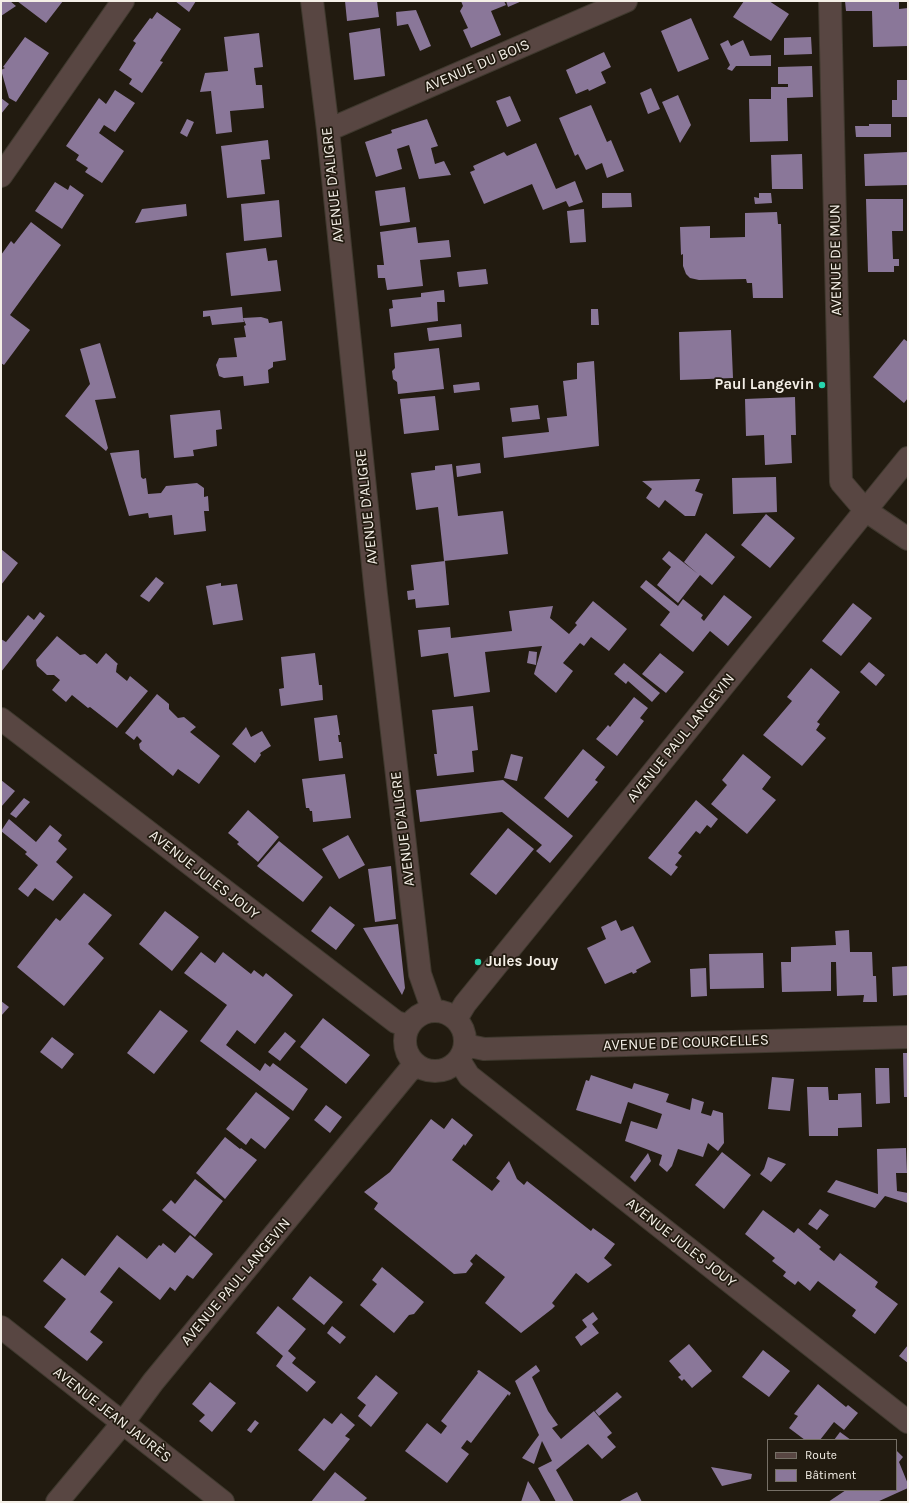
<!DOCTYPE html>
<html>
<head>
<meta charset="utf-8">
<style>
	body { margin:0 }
	#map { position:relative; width:909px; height:1503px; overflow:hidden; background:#221b10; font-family:Karla,sans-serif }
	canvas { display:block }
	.frame { position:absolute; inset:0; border:2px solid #f4efe7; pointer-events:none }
	.legend { position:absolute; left:767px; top:1439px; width:130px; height:52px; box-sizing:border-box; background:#221b10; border:1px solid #767066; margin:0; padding:5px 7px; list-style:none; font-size:12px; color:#f4efe7 }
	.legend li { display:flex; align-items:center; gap:8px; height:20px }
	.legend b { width:20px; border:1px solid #767066 }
</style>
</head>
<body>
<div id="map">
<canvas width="909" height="1503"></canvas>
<div class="frame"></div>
<ul class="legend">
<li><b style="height:5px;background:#584642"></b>Route</li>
<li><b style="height:11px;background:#8a7799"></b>Bâtiment</li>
</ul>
</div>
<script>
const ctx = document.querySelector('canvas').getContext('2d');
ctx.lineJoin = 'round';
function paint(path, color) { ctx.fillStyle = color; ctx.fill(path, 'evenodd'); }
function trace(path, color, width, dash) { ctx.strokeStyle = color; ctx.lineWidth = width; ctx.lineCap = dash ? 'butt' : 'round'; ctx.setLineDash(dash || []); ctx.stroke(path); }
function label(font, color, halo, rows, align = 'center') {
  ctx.font = font + ' Karla,sans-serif'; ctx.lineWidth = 3.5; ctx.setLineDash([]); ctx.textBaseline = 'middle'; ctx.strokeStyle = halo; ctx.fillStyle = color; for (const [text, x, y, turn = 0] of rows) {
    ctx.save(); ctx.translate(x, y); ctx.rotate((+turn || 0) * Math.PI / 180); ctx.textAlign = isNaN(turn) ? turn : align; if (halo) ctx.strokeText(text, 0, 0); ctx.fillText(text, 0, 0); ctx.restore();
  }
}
paint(new Path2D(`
	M1,1h9l6,5 -15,10z
	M17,1h46l-17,22z
	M175,1h21l-7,11z
	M345,1h32l2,16 -32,4z
	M461,1h43l2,4 -15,6 10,24 -30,13 -8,-18 5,-2 -8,-17 3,-5z
	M506,1h16l-14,6z
	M744,1h25l20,13 -18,27 -38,-24z
	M845,1h54v8l9,-1v38l-35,1 -1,-36h-26z
	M416,10l15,36 -11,5 -12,-27 -11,2 -1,-14z
	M157,12l24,17 -21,32 3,1 -21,31 -13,-9 3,-5 -13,-9 17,-27 -3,-2 17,-23 2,1z
	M691,18l18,41 -31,13 -17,-41z
	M380,28l5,48 -31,4 -5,-47z
	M259,33l4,34 -9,1 2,17h6l2,23 -34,3 2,21 -16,2 -5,-43 -11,1 5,-19 23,-2 -4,-34z
	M25,37l24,16 -33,49 -7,-4 -8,-28 4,-2 -2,-1z
	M811,37l1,17 -28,1v-17z
	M728,40l3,6 12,-6 7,16 21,-1v11h-35l-4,5 -5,-2 3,-4 -10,-21z
	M604,52l7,15 -10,5 5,11 -17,8 -1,-2 -12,5 -10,-24z
	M812,66l1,31 -26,1 1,43 -38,1 -1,-43h22v-12h17v-3h-10v-17z
	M897,80h11v37h-16v-17h5z
	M651,88l9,21 -12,5 -8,-21z
	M115,90l20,13 -20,29 -11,-7 -5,8 25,18 -22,32 -17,-11 3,-4 -12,-8 3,-5 -13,-9 33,-48 7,6z
	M678,95l13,30 -11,18 -18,-41z
	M510,96l11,25 -14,6 -11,-26z
	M1,98l8,6 -8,10z
	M591,105l16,37 4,-2 13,31 -17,7 -5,-15 -16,7 -8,-16 -3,2 -16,-38z
	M187,119l7,3 -7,15 -7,-4z
	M427,119l11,27 -7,2 4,16 9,-3 7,14 -32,4 -10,-34 -12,4 5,20 -26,8 -11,-35 27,-9 -1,-3z
	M869,124h22v13h-35l-1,-11h14z
	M268,140l2,19 -9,1 4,34 -38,4 -6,-52z
	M536,143l20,46 19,-8 8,21 -14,5 -3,-6 -23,9 -11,-26 -48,20 -14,-32 5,-2 -2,-4 31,-14 3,4z
	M908,152v33l-43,1 -1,-32z
	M802,154l1,35h-31l-1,-34z
	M55,182l13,8 2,-5 14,10 -22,34 -27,-18z
	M405,187l5,35 -30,4 -5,-35z
	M602,193h29l1,14 -30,1z
	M759,193h12l1,10 -17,1 -1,-7 5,1z
	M866,199h37v32h-11l1,28h6v7h-5v6h-26z
	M279,200l3,37 -38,4 -3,-37z
	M186,204l1,12 -52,7 7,-14z
	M584,209l2,33 -16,1 -3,-32z
	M777,212l1,12h3l2,74h-30l-1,-15h-5l-1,-4 -47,1 -9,-2 -4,-4 -3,-8v-12l-2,1 -1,-28 30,-1v12l35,-1v-24z
	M31,222l30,23 -51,70 20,15 -26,35 -3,-2v-108l10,-14 3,3z
	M416,227l2,16 31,-3 2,17 -31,3 3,26 -36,4 -2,-12h-7l-1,-13h7l-4,-33z
	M266,248l2,13 9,-1 4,31 -50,5 -5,-43z
	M486,269l2,15 -29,3 -2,-15z
	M444,290l1,12h-8l1,19 -47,6 -2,-18 4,-1 -1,-8 29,-3v-4z
	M242,307l1,11 18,-1 7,2 1,4 13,-2 4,39 -13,2v5l-5,3 1,13 -25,3 -1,-10 -19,2 -5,-2 -3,-11 3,-7 18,-1 -3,-19 12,-1 -2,-11 2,-1 -3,-7 1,4 -32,3 -2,-9 -7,1v-6z
	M591,309h7l1,16h-8z
	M461,324l1,13 -33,4 -2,-13z
	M731,330l2,48 -53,2 -1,-48z
	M904,339l4,3v56l-4,5 -31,-26z
	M100,343l16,55 -21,2 13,48 -2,3 -41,-35 25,-32 -10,-35z
	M439,348l5,41 -46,5 -1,-12 -4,-3 -1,-8 3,-3 -1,-15z
	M594,361l5,85 -95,12 -2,-21 47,-5 -2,-14 20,-2 -4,-35 14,-2v-16z
	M479,382l1,8 -26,3 -1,-8z
	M435,396l4,34 -35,4 -4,-35z
	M795,397l1,38h-5l1,28 -27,2 -1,-30 -18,1 -1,-37z
	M538,405l2,14 -28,3 -2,-14z
	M220,410l2,19 -6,1 1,16 -24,4 1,6 -20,2 -4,-43z
	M139,450l2,27 2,2 3,-1 2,16 13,-1 5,-7 31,-3 7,5v9l4,-1 1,15h-5l2,20 -32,4 -2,-20 -23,3 -1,-5 -19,3 -19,-63z
	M480,463l1,10 -24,4 -1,-11z
	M452,464l6,52 45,-5 5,43 -64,7 -6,-54 -22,3 -5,-37 24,-3v-4z
	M776,477l1,35 -44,2 -1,-36z
	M700,479l-5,12 8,3 -8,22h-10l-20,-16 -6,8 -13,-10 6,-9 -10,-8z
	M766,514l29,24 -25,30 -29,-23z
	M706,533l29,24 -23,28 -12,-10 -22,28 -21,-18 14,-18 -9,-8 7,-8 29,23 -14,-12z
	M1,549l17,14 -17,22z
	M445,561l4,44 -33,3 -1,-9 -7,1 -1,-9 7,-1 -3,-25z
	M156,577l8,6 -15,19 -9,-6z
	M646,580l32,26 5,-7 20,16 -2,3 3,3 20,-26 28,22 -24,29 -18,-15 -17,21 -33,-27 10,-13 -30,-25z
	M221,583v3l16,-2 6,36 -30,5 -7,-39z
	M593,601l34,28 -18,22 -18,-14 -7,9 -4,-3 -17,20 10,8 -17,22 -22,-19 8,-28 -57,6 5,40 -36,5 -6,-44 -27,4 -3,-27 32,-3 1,11 61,-7 -3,-20 44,-5 -3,12 19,16 8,-9 -2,-2z
	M853,603l19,15 -31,38 -19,-15z
	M40,612l5,4 -44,56v-33l5,3 22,-27 6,5z
	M57,636l23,19 5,-1 12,10 9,-11 12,11 -1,1 -1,7 11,9 3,-5 18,15 -31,37 -27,-21 -2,1 -16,-13 -6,7 -14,-12 8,-10 -6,-5h-7l-10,-9 -1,-6z
	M529,651l8,1 -1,13 -9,-2z
	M315,653l4,32h3l1,15 -42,6 -2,-17 5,-1 -3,-31z
	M660,653l24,19 -18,21 -24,-19z
	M869,662l16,13 -9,11 -16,-14z
	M624,663l36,30 -8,9 -24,-21 -2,3 -12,-10z
	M811,668l29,24 -23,30 3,2 -4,6 10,8 -24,28 -39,-31 29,-34 -5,-4z
	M157,694l12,10v5l9,9 6,-1 12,10 -6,5 30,24 -21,28 -21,-15 -5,7 -33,-27 -1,-5 3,-3 -5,-5 -3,4 -9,-7z
	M634,697l14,11 -8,10 4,3 -27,35 -21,-17 12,-14 2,2z
	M473,706l5,44 -6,1 2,21 -37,4 -3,-22h3l-5,-44z
	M337,715l3,20h-2l1,7h2l2,16 -24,3 -5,-43z
	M246,727l5,10 11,-6 9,15 -11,7 1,2 -6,8 -23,-19z
	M583,749l22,18 -10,13 3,2 -30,36 -24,-20z
	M511,754l12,3 -6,24 -13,-3z
	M743,754l28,23 -9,12 14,11 -29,34 -36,-30 16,-19 -5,-5z
	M345,774l6,44 -38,4 -1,-11h-2l-1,-3h-3l-4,-29z
	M1,780l14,11 -14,16z
	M503,780l70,56 -23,27 -14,-12 6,-6 -40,-33 -82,10 -4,-32z
	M24,798l6,4 -14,16 -6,-4z
	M696,800l22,19 -7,9 -4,-3 -7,9 -4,-3 -18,22 4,3 -7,9 3,2 -7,9 -23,-18z
	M248,810l31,27 -21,25 -21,-18 2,-2 -11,-9z
	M9,819l27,23 14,-17 12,10 -4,6 9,8 -11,13 17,15 -20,24 -18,-13 -7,9 -10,-8 20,-24 -13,-11 2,-2 -26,-21z
	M508,828l26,21 -38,46 -26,-21z
	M348,835l17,30 -26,14 -17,-30z
	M279,841l44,36 -20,25 -46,-36z
	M391,866l5,53 -21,3 -7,-53z
	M84,893l28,22 -24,29 16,14 -40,48 -47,-39 39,-49 4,3z
	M330,906l25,19 -19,25 -25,-19z
	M165,911l34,26 -27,34 -33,-27z
	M616,920l5,11 12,-5 18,36 -15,8 1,2 -4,2 -1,-2 -27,12 -18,-36 19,-9 -5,-12z
	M398,924l7,64 -3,7 -39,-67z
	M849,930l1,22h22l1,24h3l1,26h-14l1,-7 -27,1 -1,-34h-5v29l-49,1 -1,-30h10v-15l45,-2 -1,-14z
	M201,952l14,11 8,-11 28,22 3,-4 9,7 3,-4 27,22 -38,49 -18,-14 -11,15 34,26 5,-8 5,4 3,-4 35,26 -15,22 -93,-70 27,-36 -43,-32z
	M763,953l1,35 -54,1 -1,-35z
	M908,966v29l-15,1 -1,-29z
	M706,968l1,28 -16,1 -1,-28z
	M1,1001l8,6 -8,9z
	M160,1010l28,21 -34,43 -27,-21z
	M323,1018l47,37 -24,29 -46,-37z
	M285,1032l11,9 -16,20 -12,-9z
	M52,1037l22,17 -12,15 -22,-17z
	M903,1053h5v44h-4z
	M875,1068h14l1,35 -14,1z
	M591,1075l41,14 2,-6 35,11 -3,8 24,8 2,-12 12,4 -3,11 10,3 2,-6 10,3 1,30 -6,8 -10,-8 -5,14 -25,-8 -6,17 -5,6 -8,-7 3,-10 -37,-14 6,-20 26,8 5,-15 -34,-12 -7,22 -45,-14 10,-30 3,1z
	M772,1077l22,2 -4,32 -22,-2z
	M807,1087h21l1,13h9v-6l23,-1 1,34 -24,1v8h-29z
	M256,1092l34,26 -25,31 -14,-11 -5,7 -20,-16z
	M326,1105l16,12 -12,16 -16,-13z
	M452,1118l21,17 -8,11 -1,-2 -12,16 40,31 8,-10 -4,-3 13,-17 8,18 7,6 3,-4 64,50 2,-3 22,16 -11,14 8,7 -24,18 -12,-10 -24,30 3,3 -3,3 -31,24 -36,-30 20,-26 -29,-23 -6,7 3,3 -7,9 -12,1 -80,-65 4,-6 -14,-11 26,-20 41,-53 13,10z
	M225,1137l15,12 1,-1 16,12 -32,39 -29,-26z
	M906,1148l1,25h-11l1,18 11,2v10l-23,-7 -10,12 -48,-16 9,-12 42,14 -1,-45z
	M722,1152l29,23 -27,34 -29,-24z
	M648,1153l3,8 -16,21 -5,-5z
	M768,1157l18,7 -15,18 -11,-8 4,-5z
	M195,1179l28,22 -28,36 -33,-27 9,-10 4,4z
	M820,1209l9,6 -12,15 -9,-6z
	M763,1210l31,23 4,-5 23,19 -2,2 15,12 6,-8 38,29 -3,5 23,17 -23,30 -23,-18 4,-6 -38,-29 -8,10 -12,-10 -3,4 -12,-9 3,-4 -14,-11 3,-3 -30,-24z
	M117,1235l30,24 -1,1 13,-15 2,1 2,-3 12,10 15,-18 23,19 -20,25 -6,-4 -12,16 -5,-4 -10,13 -41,-33 -19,25 13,10 -23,30 13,10 -16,19 -43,-34 22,-28 -23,-18 19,-23 23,18z
	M382,1267l42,35 -10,12 -5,1 -15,18 -34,-28 17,-21 -5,-4z
	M310,1276l33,26 -19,23 -32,-26z
	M278,1306l28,23 -18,22 8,7 -4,5 24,19 -9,10 -31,-26 7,-10 -27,-23z
	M593,1312l5,7 -6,5 7,9 -18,13 -6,-9 12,-10 -5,-7z
	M332,1326l14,11 -6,7 -13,-11z
	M689,1344l23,27 -20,17 -8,-9 -2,2 -4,-4 3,-2 -12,-14z
	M908,1345v18l-9,-7z
	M763,1350l27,21 -21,26 -27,-20z
	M536,1365l4,6 -8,6 16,34 10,14 -6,3 9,11 33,-28 18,22 -5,4 9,10 -14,12 -14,-15 -32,26 18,32h-18l-18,-34 14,-7 -10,-20 -8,23 -12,-6 17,-23 -24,-54z
	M479,1370l32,23 -2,3 -1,-2 -37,49 -4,-3 -6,8 8,6 -22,29 -42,-32 22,-28 14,11 6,-8 -6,-5 37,-48 -1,-2z
	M376,1375l22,18 -27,34 -13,-11 8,-11 -9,-7z
	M210,1382l26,21 -24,29 -13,-11 6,-6 -13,-11z
	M818,1384l28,23 2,-2 10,8 -14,17 -10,-8 -14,18h-15l-16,-12 9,-12 -4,-2z
	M617,1392l5,5 -23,19 -4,-5z
	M341,1413l14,12 -10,11 5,3 -26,32 -26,-21 26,-32 8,6z
	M255,1420l4,3 -8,10 -4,-3z
	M840,1432l11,8h-17z
	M896,1450l7,7 -4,5 9,22v4l-31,14h-49l18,-12h50z
	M711,1467l41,7 -1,5 -29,7z
	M335,1472l32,26 -4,4h-52z
	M528,1481l9,14 4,7h-20z
	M637,1492l5,10h-24z`), '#8a7799');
const minor = new Path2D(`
	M312,1l16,129 48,464 44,380 13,37
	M830,1l11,481 24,28 43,29
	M328,130l298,-129
	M1,176l122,-175
	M1,719l395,303 13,4
	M405 1041a30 30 0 1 1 60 0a30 30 0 1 1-60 0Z
	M456,1019l9,-15 443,-546
	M465,1045l19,4 424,-12
	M459,1060l10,16 439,346
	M1,1327l222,175
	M57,1502l65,-78 31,-42 256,-311 9,-5`);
trace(minor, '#3f392e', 24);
trace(minor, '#584642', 22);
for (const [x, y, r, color] of [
	[822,385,4,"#26d5ae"],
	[478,962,4,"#26d5ae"]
]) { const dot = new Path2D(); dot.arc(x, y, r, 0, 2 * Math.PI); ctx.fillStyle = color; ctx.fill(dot); trace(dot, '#221b10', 1.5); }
label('15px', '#f4efe7', '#221b10', [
	["AVENUE DU BOIS",477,66,-23],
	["AVENUE D'ALIGRE",333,185,-96],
	["AVENUE DE MUN",836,260,-91],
	["AVENUE D'ALIGRE",367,507,-96],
	["AVENUE PAUL LANGEVIN",681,738,-51],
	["AVENUE D'ALIGRE",403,829,-97],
	["AVENUE JULES JOUY",204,875,38],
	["AVENUE DE COURCELLES",686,1043,-2],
	["AVENUE JULES JOUY",681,1243,38],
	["AVENUE PAUL LANGEVIN",236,1282,-50],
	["AVENUE JEAN JAURÈS",112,1415,38]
]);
label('bold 15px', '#f4efe7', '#221b10', [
	["Paul Langevin",814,385],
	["Jules Jouy",486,962,"left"]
], 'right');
</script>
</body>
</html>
